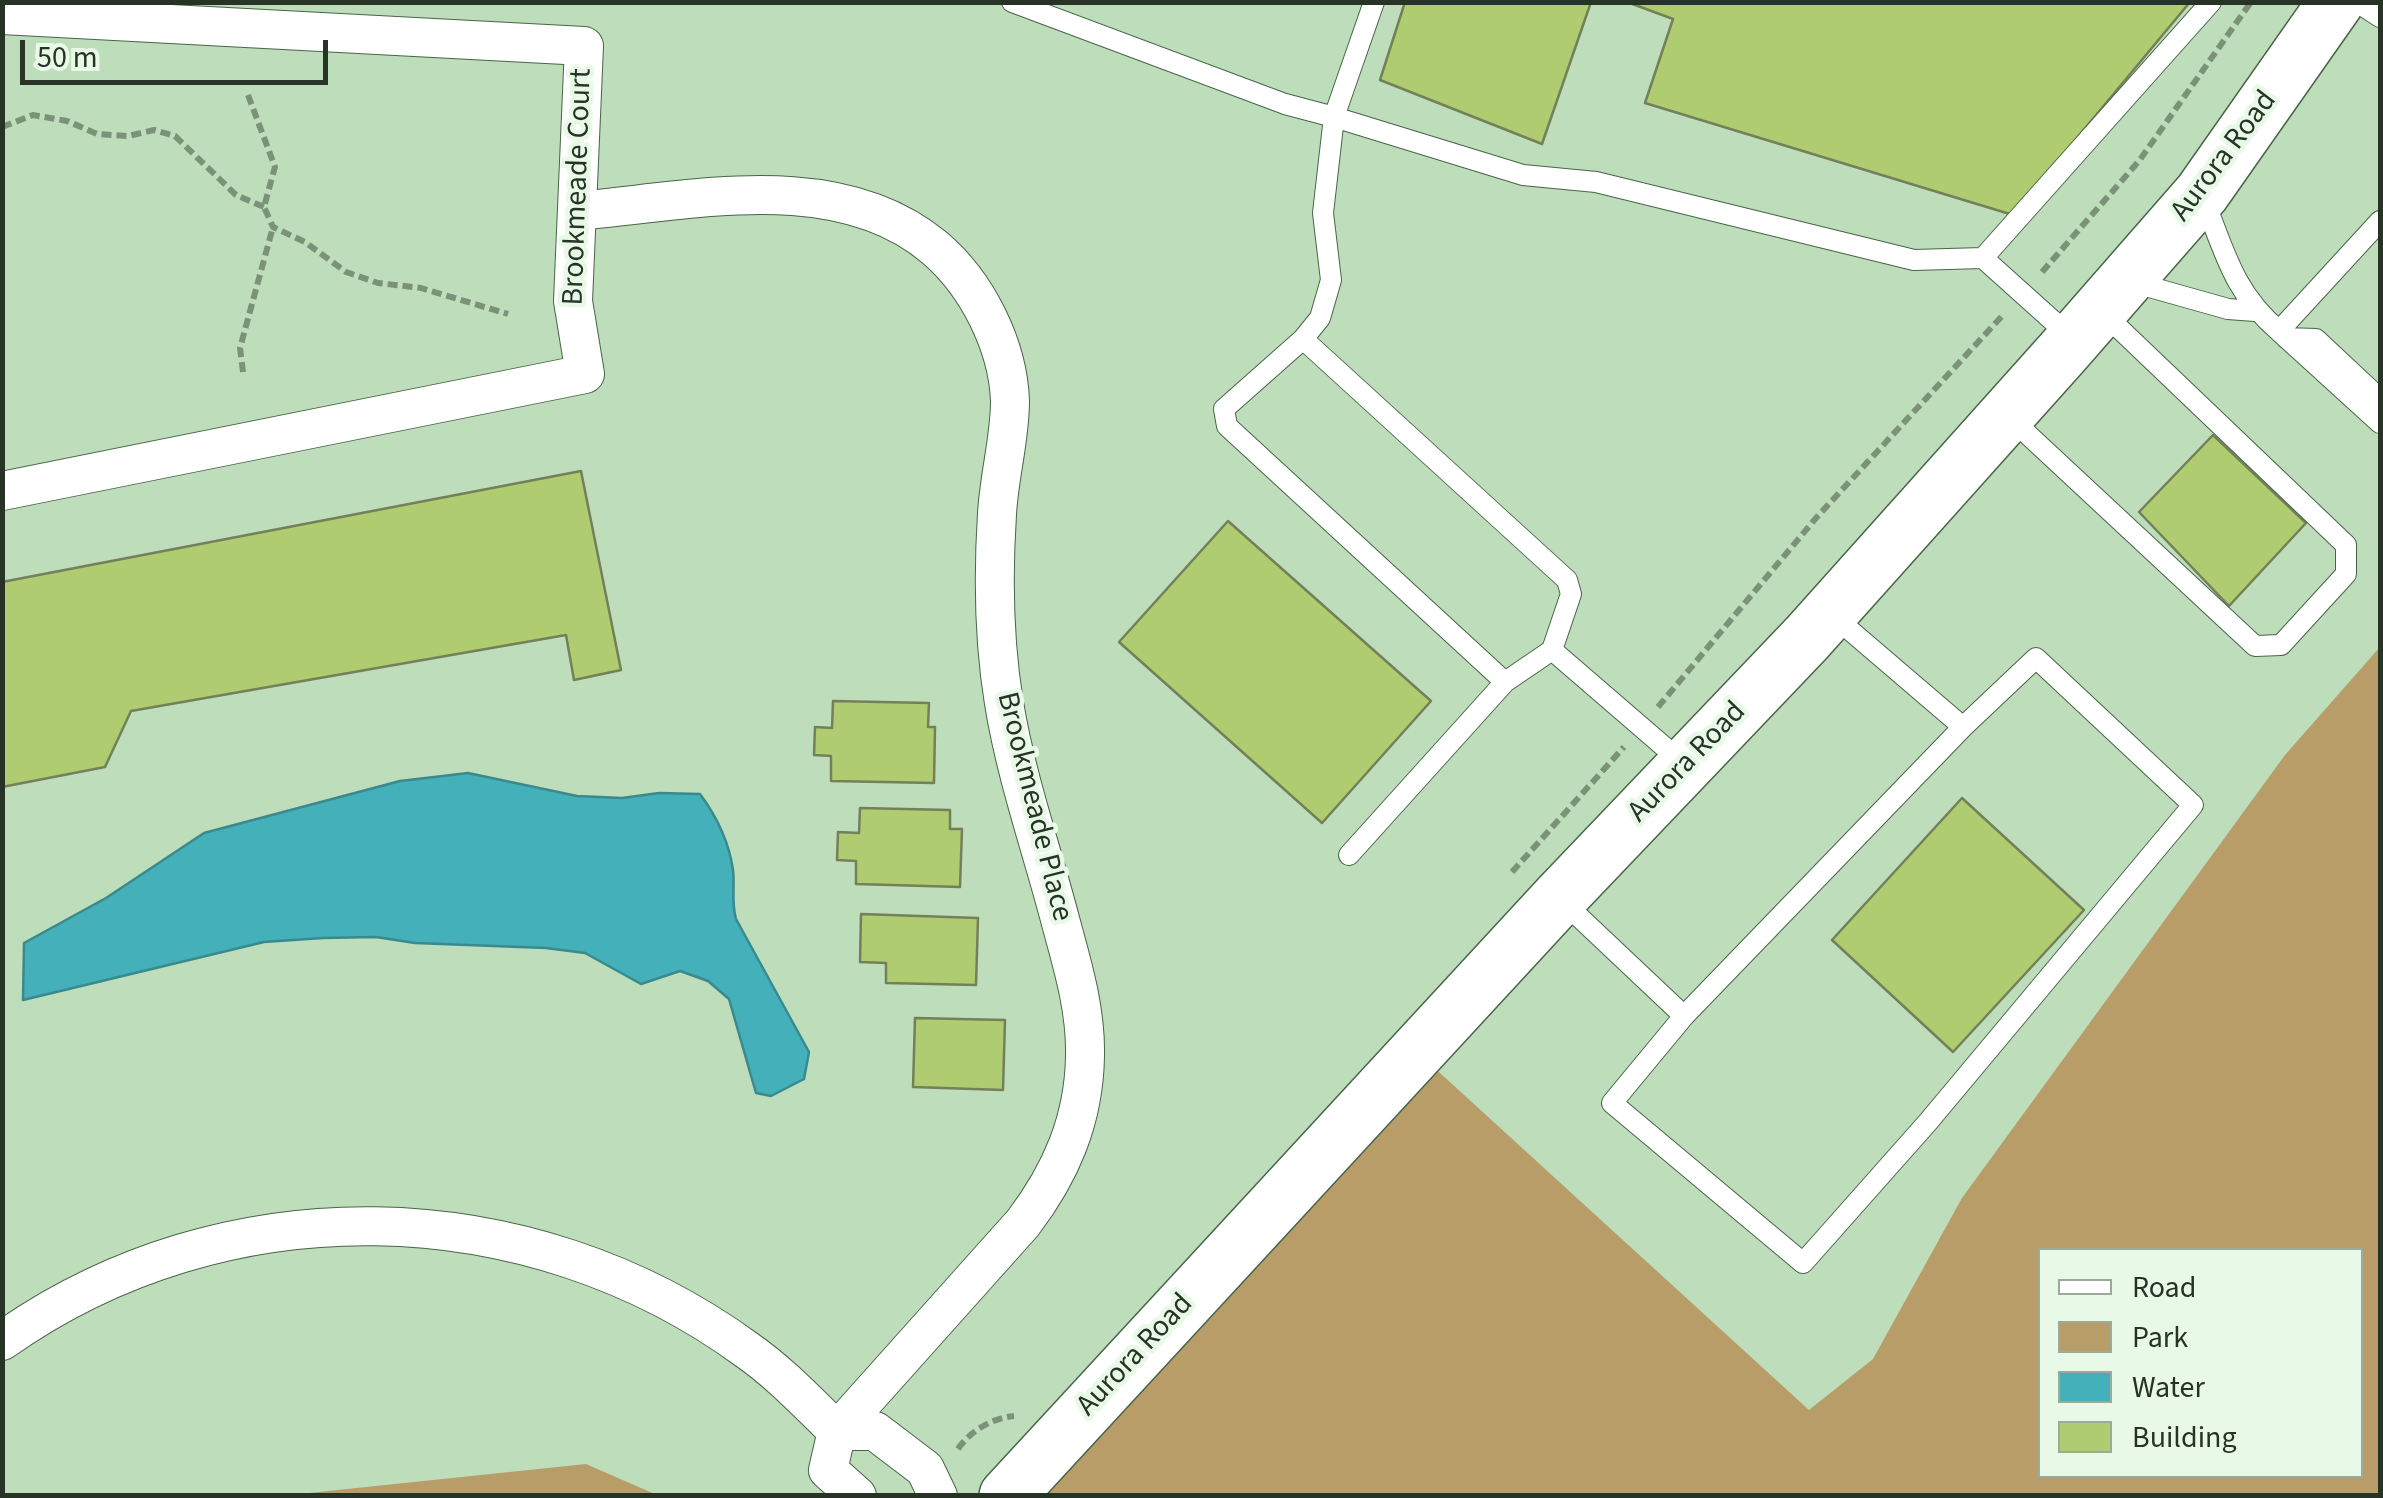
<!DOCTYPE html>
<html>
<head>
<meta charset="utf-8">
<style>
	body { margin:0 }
	#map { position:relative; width:2383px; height:1498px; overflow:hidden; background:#bdddbb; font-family:"Source Sans 3",sans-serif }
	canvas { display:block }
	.frame { position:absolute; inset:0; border:5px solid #263325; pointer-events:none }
	.legend { position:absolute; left:2038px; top:1248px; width:325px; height:230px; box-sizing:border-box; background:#e9f9e7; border:2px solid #9baa99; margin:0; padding:12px 18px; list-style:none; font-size:30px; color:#263325 }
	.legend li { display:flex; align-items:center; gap:20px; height:50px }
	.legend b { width:50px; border:2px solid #9baa99 }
	.scale { position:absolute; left:20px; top:40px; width:308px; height:45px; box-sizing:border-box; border:5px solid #263325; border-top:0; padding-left:12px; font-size:30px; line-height:35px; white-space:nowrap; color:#263325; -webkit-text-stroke:8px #e9f9e7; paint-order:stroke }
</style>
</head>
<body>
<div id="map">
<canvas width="2383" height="1498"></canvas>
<div class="frame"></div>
<ul class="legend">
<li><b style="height:12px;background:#fff"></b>Road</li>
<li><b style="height:28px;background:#b89d69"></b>Park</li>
<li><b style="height:28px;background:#43b0ba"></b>Water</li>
<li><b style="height:28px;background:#afcc70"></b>Building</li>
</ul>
<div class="scale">50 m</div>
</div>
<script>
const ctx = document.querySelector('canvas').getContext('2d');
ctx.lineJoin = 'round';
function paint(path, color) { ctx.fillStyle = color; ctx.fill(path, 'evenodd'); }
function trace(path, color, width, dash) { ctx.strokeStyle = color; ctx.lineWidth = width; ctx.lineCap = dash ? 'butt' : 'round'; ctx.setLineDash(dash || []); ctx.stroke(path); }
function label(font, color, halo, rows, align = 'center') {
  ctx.font = font + ' "Source Sans 3",sans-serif'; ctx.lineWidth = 9; ctx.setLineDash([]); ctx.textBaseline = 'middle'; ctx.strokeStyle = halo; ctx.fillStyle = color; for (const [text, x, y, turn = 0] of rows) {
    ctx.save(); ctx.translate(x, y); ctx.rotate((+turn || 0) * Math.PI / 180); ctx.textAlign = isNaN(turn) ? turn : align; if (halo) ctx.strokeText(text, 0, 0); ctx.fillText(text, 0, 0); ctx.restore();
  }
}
paint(new Path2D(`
	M2380,647v848l-1373,1 410,-444 392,358 64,-51 89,-161 323,-443zM2040,1250h320v226h-320z
	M586,1464l71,31h-367z`), '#b89d69');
const water = new Path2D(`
	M468,773l109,23 45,2 37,-5 41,1c17,23 29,48 33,76 2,17 -2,32 3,49l73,133 -5,27 -33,17 -15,-3 -27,-94 -21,-18 -28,-10 -39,13 -56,-31 -39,-5 -131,-5 -39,-6 -53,1 -59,4 -241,58 1,-57 82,-45 98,-65 196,-52z`);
paint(water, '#43b0ba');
trace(water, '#3a8a8d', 2.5);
const building = new Path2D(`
	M1405,2h186l-49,142 -162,-64z
	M1627,2h563l-177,213 -368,-112 28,-84z
	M2213,435l93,88 -77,83 -90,-94z
	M581,471l40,199 -47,10 -8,-45 -435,76 -26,56 -103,20v-205z
	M1228,521l203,180 -109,122 -203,-181z
	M833,701l96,2 -1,24h7l-1,56 -103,-2v-25l-17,-1 1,-28 17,1z
	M1962,798l122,112 -131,142 -121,-112z
	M860,808l90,2v19h12l-2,58 -104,-3v-23l-19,-1 1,-28 21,1z
	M861,914l117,4 -2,67 -90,-2v-20l-26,-1z
	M915,1018l90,2 -2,70 -90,-3z`);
paint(building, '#afcc70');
trace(building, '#738059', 2.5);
const service = new Path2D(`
	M1012,2l273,102 49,13 -11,96 8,67 -11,38 -17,21 -79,70 3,17 278,256 47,-32 131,113
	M1374,2l-40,115 189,58 73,7 318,78 69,-2 89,80
	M2357,2l23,15
	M2204,200c21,53 30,93 75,131
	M2380,221l-101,110 101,92
	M1983,258l228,-256
	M2132,282l96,27 27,2
	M2286,338l30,1 64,60
	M1303,339l264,241 4,14 -19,56
	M2009,417l246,229 26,-1 65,-71v-29l-245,-234
	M1349,855l156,-173
	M1559,898l125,118 -72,87 191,160 125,-141 265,-317 -157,-147 -73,69 -132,-113
	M1684,1016l279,-289`);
const minor = new Path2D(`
	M2,15l582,31 -11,255 12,73 -583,117
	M2,1341c223,-158 526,-151 745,9 33,23 61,53 90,81l186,-208c38,-50 61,-103 62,-167 1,-46 -12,-89 -24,-133 -19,-73 -45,-146 -57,-220 -10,-61 -11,-127 -7,-189 2,-38 13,-75 13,-113 -2,-56 -33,-117 -75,-153 -97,-82 -243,-47 -358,-37
	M857,1496l-29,-26 9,-39h38l50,38 13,27`);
const primary = new Path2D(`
	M1007,1496l552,-598 248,-260 256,-286 139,-159 134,-191`);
trace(service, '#486547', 22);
trace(minor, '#486547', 40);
trace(primary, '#486547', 58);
trace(new Path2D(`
	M248,95l27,72 -11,40 9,20 32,15 41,30 32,11 43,5 87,26
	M2,127l31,-12 34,6 30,13 31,2 26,-6 21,6 61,59 28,12
	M2042,272l97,-111 112,-159
	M243,372l-3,-24 33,-121
	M1658,707l158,-189 187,-203
	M1512,872l112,-125
	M958,1449c12,-18 34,-31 56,-33`), '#7b9279', 6, [10, 5]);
trace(service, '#fff', 20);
trace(minor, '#fff', 38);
trace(primary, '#fff', 55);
label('30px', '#263325', '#e9f9e7', [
	["Aurora Road",2225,157,-53],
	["Brookmeade Court",579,187,-88],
	["Aurora Road",1688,763,-46],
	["Brookmeade Place",1033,807,76],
	["Aurora Road",1136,1356,-47]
]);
</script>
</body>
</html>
